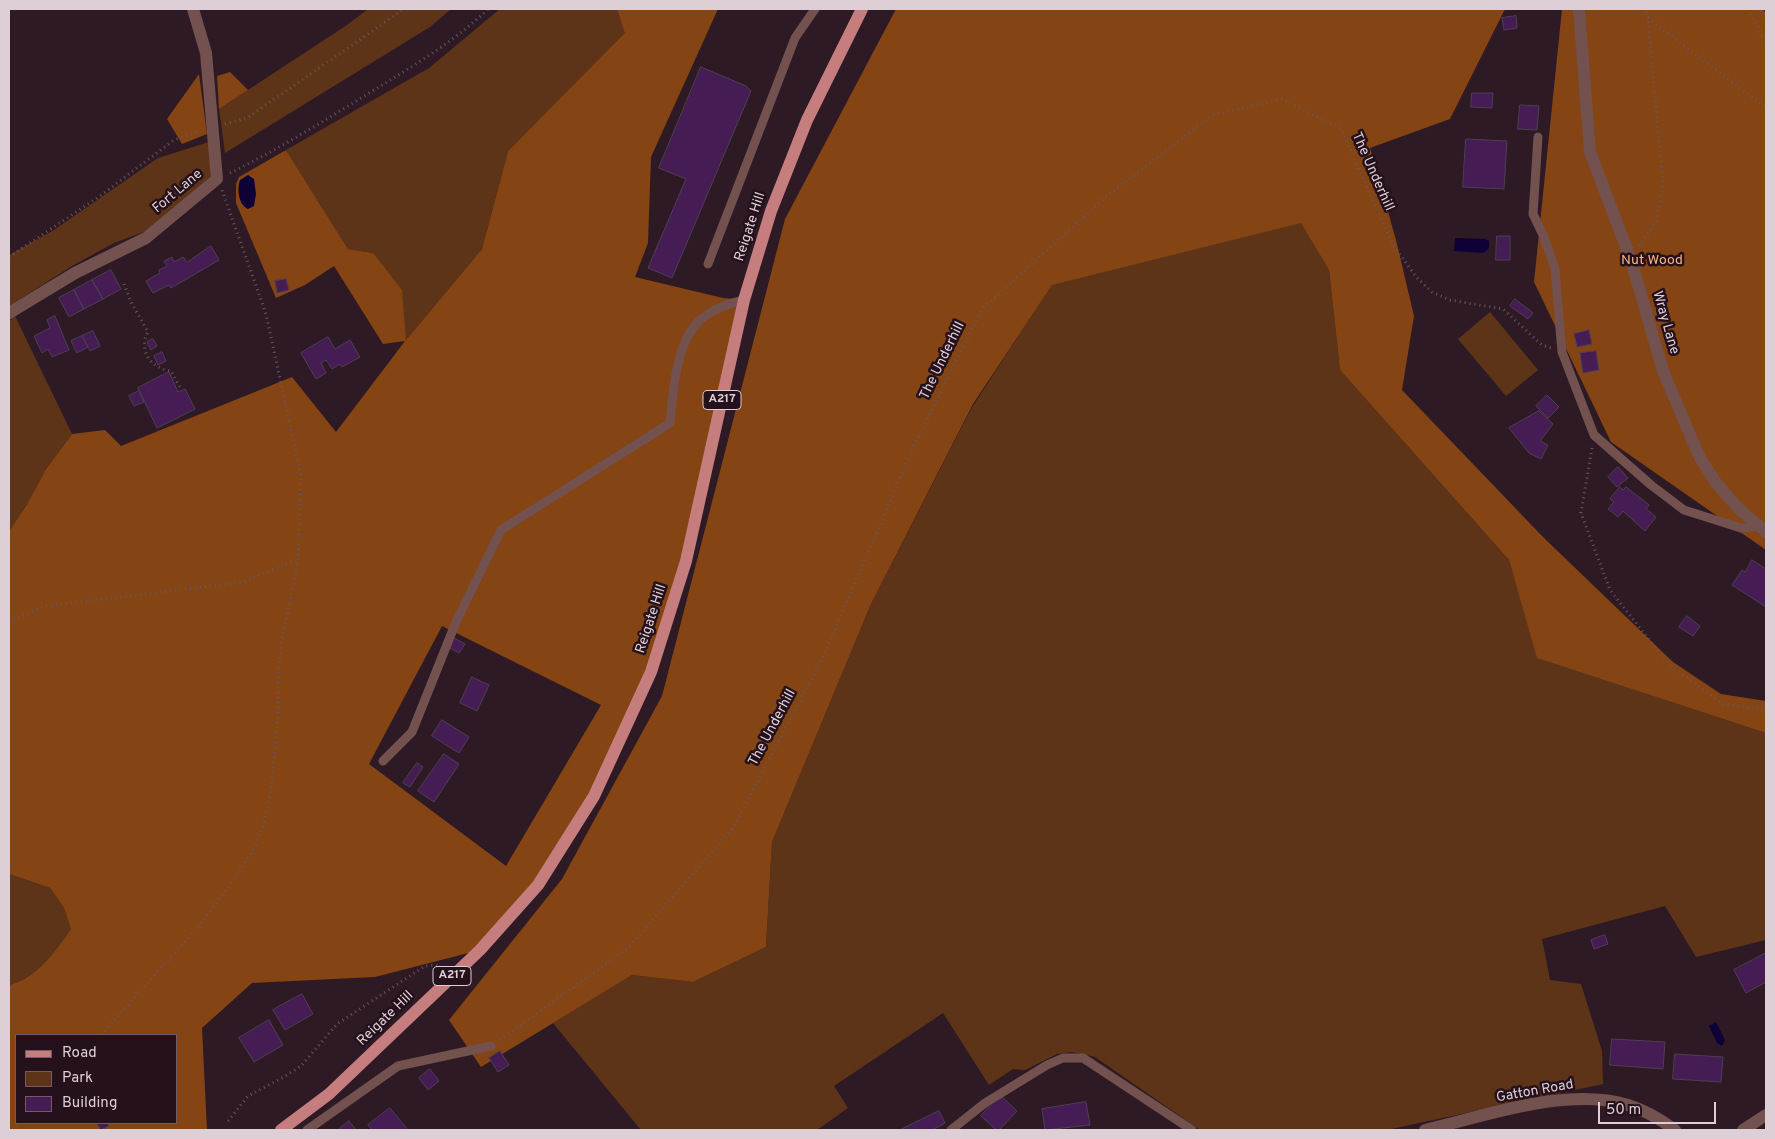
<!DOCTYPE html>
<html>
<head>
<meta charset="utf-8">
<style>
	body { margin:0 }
	#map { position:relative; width:1775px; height:1139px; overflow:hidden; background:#2e1a24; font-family:Overpass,sans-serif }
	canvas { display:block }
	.frame { position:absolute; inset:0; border:10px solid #decfd6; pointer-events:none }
	.legend { position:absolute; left:15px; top:1034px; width:162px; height:90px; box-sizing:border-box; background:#24111b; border:1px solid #6e5d66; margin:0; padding:6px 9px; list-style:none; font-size:15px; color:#decfd6 }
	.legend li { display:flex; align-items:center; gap:10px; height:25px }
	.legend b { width:25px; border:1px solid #6e5d66 }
	.scale { position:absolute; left:1598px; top:1102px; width:118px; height:22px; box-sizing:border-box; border:2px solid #decfd6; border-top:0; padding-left:6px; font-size:15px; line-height:18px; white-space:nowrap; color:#decfd6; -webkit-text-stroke:4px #24111b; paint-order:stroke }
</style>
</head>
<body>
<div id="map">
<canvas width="1775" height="1139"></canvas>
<div class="frame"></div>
<ul class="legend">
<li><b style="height:6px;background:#c57e7d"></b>Road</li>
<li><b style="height:14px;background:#5e3418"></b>Park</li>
<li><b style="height:14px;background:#461c54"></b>Building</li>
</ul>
<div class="scale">50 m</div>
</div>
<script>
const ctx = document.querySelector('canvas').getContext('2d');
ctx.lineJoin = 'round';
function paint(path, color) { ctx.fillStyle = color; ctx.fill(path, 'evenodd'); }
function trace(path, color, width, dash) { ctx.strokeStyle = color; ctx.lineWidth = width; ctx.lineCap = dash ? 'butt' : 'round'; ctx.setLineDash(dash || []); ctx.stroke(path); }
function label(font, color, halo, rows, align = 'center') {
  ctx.font = font + ' Overpass,sans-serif'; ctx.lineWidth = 5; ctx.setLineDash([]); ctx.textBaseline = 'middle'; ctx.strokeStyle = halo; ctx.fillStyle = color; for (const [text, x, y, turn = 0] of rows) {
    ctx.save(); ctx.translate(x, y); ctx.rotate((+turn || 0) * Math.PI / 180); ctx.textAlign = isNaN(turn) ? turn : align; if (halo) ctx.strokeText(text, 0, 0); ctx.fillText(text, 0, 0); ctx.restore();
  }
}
paint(new Path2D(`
	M368,9h83l-21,18 -205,126 -6,-44 128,-84z
	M500,9h117l9,24 -118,118 -26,98 -76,91 -33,-87 -25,-4 -62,-99 143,-82z
	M209,142l3,33 -58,53 -40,15 -42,23 -63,40v-51l45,-25 104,-72z
	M1301,222l28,48 11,100 169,190 29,98 228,75v207l-70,17 -31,-51 -123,33 8,41 31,4 21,67 1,33 -217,46h-186l-105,-73 -23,-5 -15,2 -32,16 -12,-1 -24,16 -46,-72 -109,73 14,22 -31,22h-176l-88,-107 79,-48 61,7 73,-35 6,-105 99,-238 100,-195 81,-125z
	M1490,312l48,58 -32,26 -48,-57z
	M15,316l57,118 -26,35 -20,37 -17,25v-210z
	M9,874l41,14 14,20 7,21c-16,23 -34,49 -62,56z`), '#5e3418');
paint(new Path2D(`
	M617,9h101l-67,148 -3,86 -13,34 88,21 21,2 -58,261 -59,164 -89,160 -58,65 -105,27 -123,6 -50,45 5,102h-198v-145c28,-7 46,-33 62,-56l-7,-21 -14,-20 -41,-14v-343l17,-25 20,-37 26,-35 33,-4 16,16 171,-69 44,55 69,-91 -22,3 -49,-78 -29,19 -29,13 -40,-95v-19l3,-7 47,-27 62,99 25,4 29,37 4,50 76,-91 26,-98 117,-118zM442,626l159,79 -95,161 -137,-102zM16,1035h160v88h-160z
	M896,9h609l-55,110 -80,29 26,92 18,76 -12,74 141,147 130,125 48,32 45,7v32l-229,-75 -28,-98 -169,-190 -11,-100 -28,-47 -249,62 -79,119 -102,200 -99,238 -6,105 -73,35 -61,-7 -151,92 -32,-47 113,-141 100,-183 123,-477z
	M1562,9h201l3,5v536l-155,-108 -77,-160z
	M230,72l18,18 -29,19 -2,-33z
	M199,74l8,60 -25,10 -15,-25z`), '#844413');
paint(new Path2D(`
	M248,175l6,4 2,15 -2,12 -6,3c-10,-5 -11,-20 -8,-29z
	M1455,238l30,1 4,2v7l-6,5 -29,-2z
	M1716,1022l9,18 -3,6 -5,-3 -8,-17z`), '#0e0037');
const building = new Path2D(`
	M1516,16l1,12 -13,2 -2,-12z
	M701,67l45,19 5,5 -79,187 -24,-10 38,-89 -27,-11z
	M1472,93h21l-1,15 -21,-1z
	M1520,105l19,1 -2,24 -19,-1z
	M1466,139l41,2 -3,48 -41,-2z
	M1497,236h13v24h-14z
	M211,246l8,14 -48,28 -2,-3 -16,8 -7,-12 14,-8 -1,-3 8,-4 -3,-5 8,-4 2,5 9,-5 4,5z
	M111,270l10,19 -18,10 -11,-19z
	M286,279l3,11 -12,3 -2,-12z
	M92,280l11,19 -19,10 -10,-19z
	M74,290l10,19 -15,8 -10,-19z
	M1515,299l18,14 -5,6 -18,-13z
	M55,316l14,34 -17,7 -4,-8 -6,4 -8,-17 16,-8 -3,-8z
	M1589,330l3,14 -15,3 -3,-13z
	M93,331l7,15 -10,5 -8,-15z
	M82,336l6,11 -11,6 -6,-12z
	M328,337l7,12 15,-9 10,17 -18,10 -2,-3 -8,5 -6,-9 -5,3 5,10 -10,6 -15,-26z
	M153,339l4,7 -6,4 -4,-8z
	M1596,351l3,19 -16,3 -3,-20z
	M162,352l4,9 -8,4 -4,-9z
	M169,372l9,20 7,-3 10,20 -38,19 -19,-40z
	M139,391l5,11 -10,4 -5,-10z
	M1547,395l12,12 -11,11 -12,-12z
	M1539,411l14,13 -13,17 8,4 -7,14 -12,-6 -20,-25z
	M1618,467l10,11 -11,9 -9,-10z
	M1620,487l3,3 3,-3 23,18 -3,4 10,8 -11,14 -22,-20 -5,6 -10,-8 6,-7 -4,-3z
	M1752,560l14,9v38l-34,-22 10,-15 3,2z
	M1687,616l13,10 -7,10 -14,-9z
	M454,638l11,6 -6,9 -11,-6z
	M472,677l17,8 -12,26 -17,-8z
	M442,720l27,17 -10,16 -27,-17z
	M444,754l15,10 -25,38 -16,-11z
	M417,763l6,4 -13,20 -7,-4z
	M1605,935l3,9 -14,5 -3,-9z
	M1766,953v29l-20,11 -12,-23z
	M302,994l11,20 -28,16 -12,-20z
	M269,1020l14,25 -29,17 -15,-24z
	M1612,1039l53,3 -2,27 -53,-4z
	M500,1051l9,14 -11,7 -9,-14z
	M1675,1054l48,3 -2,25 -48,-3z
	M430,1069l9,12 -11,9 -9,-12z
	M1000,1095l17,16 -18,19h-3l-15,-14z
	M1086,1102l4,23 -45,5 -3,-21z
	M390,1108l18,22h-36l-4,-5z
	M939,1111l6,12 -13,7h-32z
	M349,1121l7,9h-16l-1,-1z
	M97,1123h10l2,3 -8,4z`);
paint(building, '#461c54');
trace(building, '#4d4052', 1);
trace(new Path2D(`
	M1748,9l18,34
	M1648,18l118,90
	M225,124l22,-6 157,-109
	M230,173c47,-23 92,-51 136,-78 43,-27 86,-51 122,-86
	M1639,246l17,-24 7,-36 -15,-168 -3,-9
	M9,257l91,-61 74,-56 26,-9
	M124,284l7,18 17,30c-10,18 2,36 23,39l10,18
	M1592,448l-11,65 29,77 59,75 54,39 43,6
	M9,621l37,-15 197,-24 55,-23
	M101,1035l95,-106 28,-36 27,-39 13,-30 7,-35 7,-74v-39l4,-36 16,-81 3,-83 -35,-162 -44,-124
	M500,1040l128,-92 105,-120 89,-169 90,-209 70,-141 126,-114 105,-80 69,-16 59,30 52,116 24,33 15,14 18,8 53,9 39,36 9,3
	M228,1121l20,-25 36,-19 17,-11 36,-42 88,-58 11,-1 7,3
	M13,1130l7,-7`), '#68565f', 3, [1, 4]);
trace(new Path2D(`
	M1538,137l-5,77 11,23 11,32 7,83 32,83 57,50 33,25 57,18 18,-2
	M708,264l87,-226 20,-29
	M383,761l29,-29 44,-110 45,-92 169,-107c3,-32 6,-87 35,-107 12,-9 25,-13 39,-16
	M307,1130l91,-64 93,-20
	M951,1130l34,-27 62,-38 16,-7h20l109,72`), '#73514f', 9);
trace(new Path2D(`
	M9,313l66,-40 71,-35 71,-59 -11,-126 -13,-44
	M1425,1130c60,-14 143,-44 203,-25 17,5 32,14 47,25
	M1743,1130l23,-15`), '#73514f', 12);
trace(new Path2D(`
	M1579,9l11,143 41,108 32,111 37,87 17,26 21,24 28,24`), '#73514f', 12);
trace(new Path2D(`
	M281,1130l48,-36 151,-144 58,-65 56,-89 57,-124 35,-111 58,-261 27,-89 36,-91 55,-111`), '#c57e7d', 12);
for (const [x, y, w] of [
	[722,400,38],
	[452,976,38]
]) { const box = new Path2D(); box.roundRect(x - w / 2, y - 9.5, w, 19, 4); ctx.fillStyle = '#24111b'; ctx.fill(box); trace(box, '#decfd6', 1); }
label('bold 12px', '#decfd6', null, [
	["A217",722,400],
	["A217",452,976]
]);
label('14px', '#decfd6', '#24111b', [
	["The Underhill",1372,172,66],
	["Fort Lane",178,192,-40],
	["Reigate Hill",751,227,-72],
	["Wray Lane",1665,323,74],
	["The Underhill",943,361,-64],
	["Reigate Hill",652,619,-72],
	["The Underhill",773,728,-62],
	["Reigate Hill",386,1019,-44],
	["Gatton Road",1535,1092,-10]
]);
label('14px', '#feb383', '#24111b', [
	["Nut Wood",1652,261]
]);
</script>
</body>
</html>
